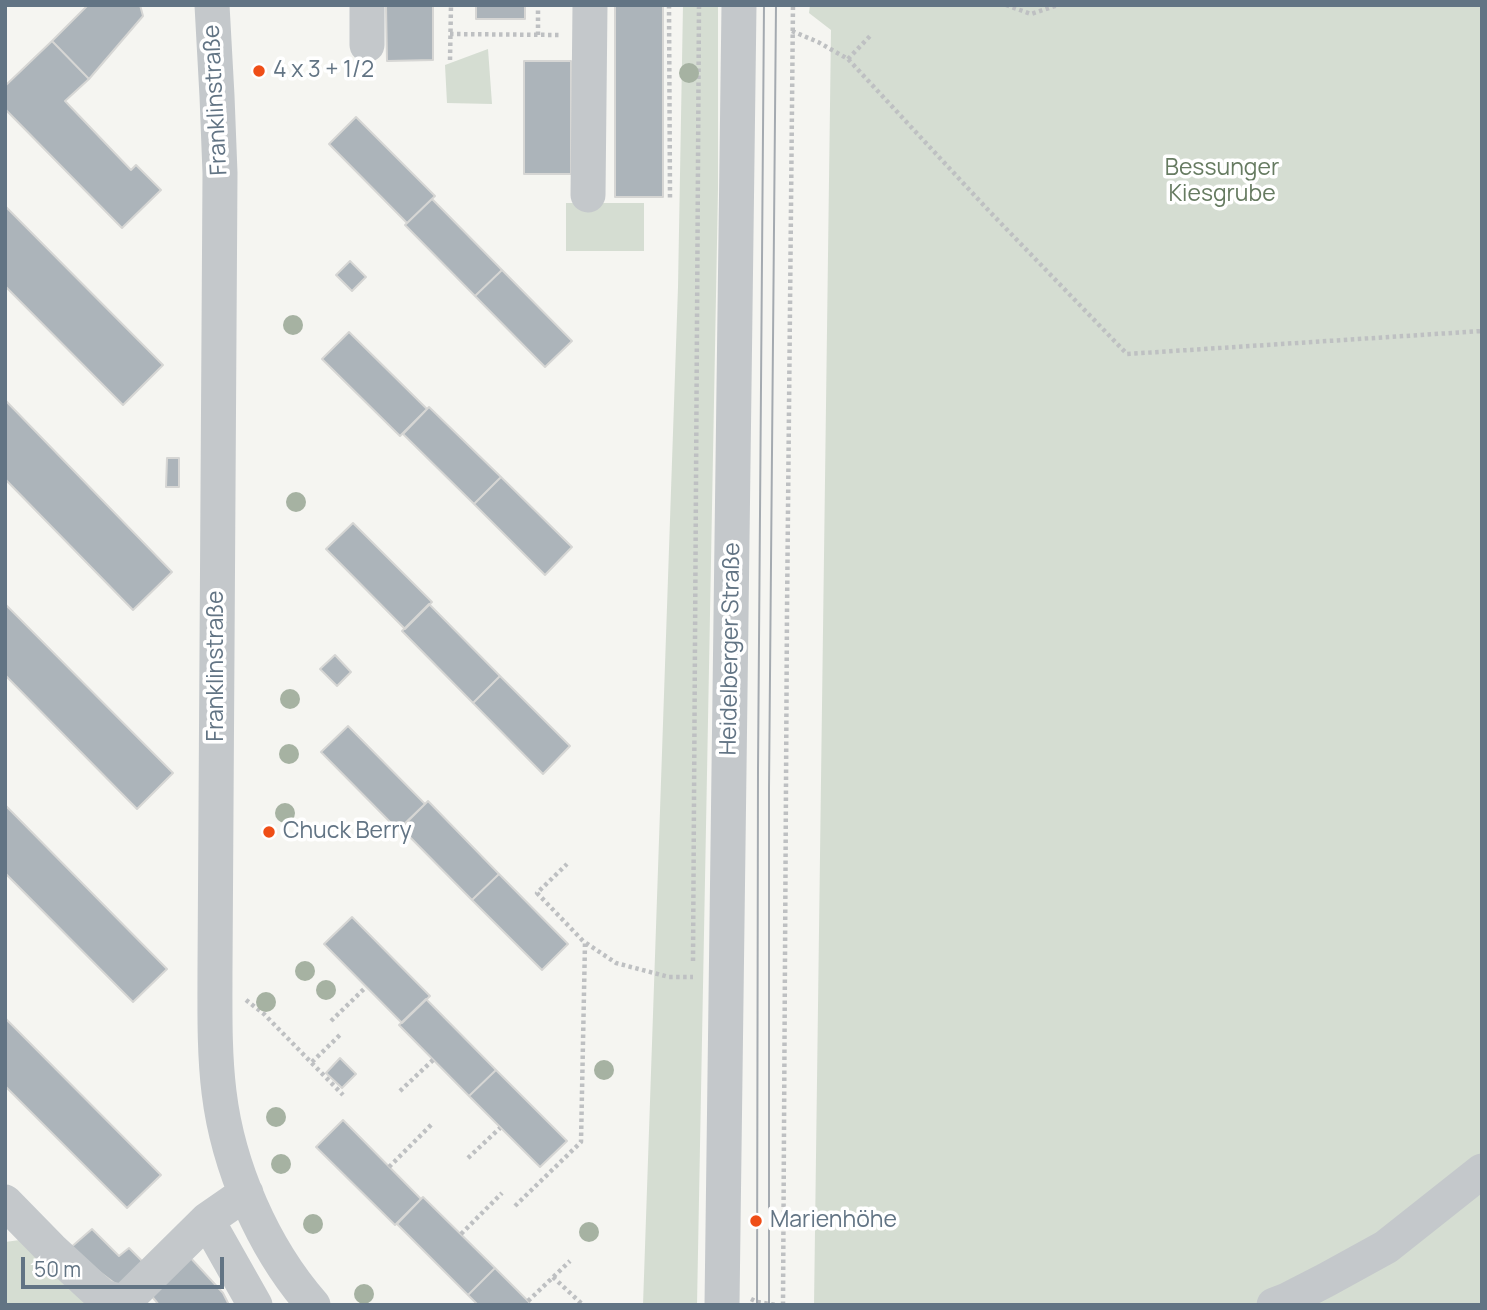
<!DOCTYPE html>
<html>
<head>
<meta charset="utf-8">
<style>
	body { margin:0 }
	#map { position:relative; width:1487px; height:1310px; overflow:hidden; background:#f5f5f1; font-family:Manrope,sans-serif }
	canvas { display:block }
	.frame { position:absolute; inset:0; border:7px solid #627484; pointer-events:none }
	.scale { position:absolute; left:21px; top:1257px; width:203px; height:32px; box-sizing:border-box; border:4px solid #627484; border-top:0; padding-left:9px; font-size:21px; line-height:24px; white-space:nowrap; color:#627484; -webkit-text-stroke:5px #fff; paint-order:stroke }
</style>
</head>
<body>
<div id="map">
<canvas width="1487" height="1310"></canvas>
<div class="frame"></div>
<div class="scale">50 m</div>
</div>
<script>
const ctx = document.querySelector('canvas').getContext('2d');
ctx.lineJoin = 'round';
function paint(path, color) { ctx.fillStyle = color; ctx.fill(path, 'evenodd'); }
function trace(path, color, width, dash) { ctx.strokeStyle = color; ctx.lineWidth = width; ctx.lineCap = dash ? 'butt' : 'round'; ctx.setLineDash(dash || []); ctx.stroke(path); }
function label(font, color, halo, rows, align = 'center') {
  ctx.font = font + ' Manrope,sans-serif'; ctx.lineWidth = 7; ctx.setLineDash([]); ctx.textBaseline = 'middle'; ctx.strokeStyle = halo; ctx.fillStyle = color; for (const [text, x, y, turn = 0] of rows) {
    ctx.save(); ctx.translate(x, y); ctx.rotate((+turn || 0) * Math.PI / 180); ctx.textAlign = isNaN(turn) ? turn : align; if (halo) ctx.strokeText(text, 0, 0); ctx.fillText(text, 0, 0); ctx.restore();
  }
}
paint(new Path2D(`
	M683,5h35v184l-21,1116h-54l35,-1018z
	M810,5h672v1300h-668l17,-1275 -22,-17z
	M488,49l4,55 -45,-1 -2,-38z
	M566,203h78v48h-78z
	M20,1240l67,65h-82v-63z`), '#d5ddd2');
const building = new Path2D(`
	M88,5h52l3,11 -54,63 -37,-38z
	M386,5h47v55l-46,1z
	M476,5h49v14h-49z
	M615,5h48v192h-48z
	M52,41l37,38 -24,22 66,69 5,-5 25,25 -39,38 -117,-119v-23z
	M524,61h47v113h-47z
	M356,117l79,79 -28,27 -78,-79z
	M432,199l70,71 -27,26 -70,-71z
	M5,206l158,159 -40,40 -118,-119z
	M350,261l16,16 -14,14 -16,-16z
	M502,270l70,71 -27,26 -70,-71z
	M349,332l78,77 -27,27 -78,-77z
	M5,400l167,172 -39,38 -128,-131z
	M429,407l72,70 -27,27 -71,-70z
	M167,458h12v29h-13z
	M501,477l71,70 -27,28 -71,-71z
	M353,523l79,79 -27,27 -79,-80z
	M5,604l168,169 -36,36 -132,-134z
	M429,604l71,72 -27,27 -71,-72z
	M335,655l16,17 -14,14 -17,-17z
	M500,676l70,70 -27,28 -70,-71z
	M348,726l77,78 -27,26 -77,-78z
	M428,801l71,73 -27,26 -71,-72z
	M5,805l162,164 -34,33 -128,-129z
	M499,874l69,70 -26,26 -70,-70z
	M352,917l78,79 -28,27 -78,-79z
	M426,999l70,71 -27,26 -70,-71z
	M5,1018l156,157 -34,33 -122,-122z
	M340,1058l16,16 -14,14 -16,-15z
	M496,1070l71,71 -27,26 -71,-71z
	M343,1120l78,79 -26,26 -79,-78z
	M423,1197l72,71 -27,27 -71,-71z
	M92,1229l27,27 10,-8 19,19 -31,18 -48,-36z
	M187,1254l36,39 6,12h-70l-9,-11z
	M495,1268l33,33 3,4h-53l-10,-10z`);
paint(building, '#acb4ba');
trace(building, '#d6d6d4', 2);
trace(new Path2D(`
	M669,5l1,193
	M1006,5l25,9 27,-9
	M792,31l26,11 30,17 142,153 137,142 355,-23
	M450,34l111,1
	M538,35v-30
	M848,59l23,-24
	M450,60l1,-55
	M586,943l30,20 53,14h24
	M693,961l6,-956
	M246,1000l18,14 79,81
	M331,1021l35,-34
	M312,1062l30,-29
	M400,1091l33,-31
	M468,1158l32,-30
	M389,1167l44,-44
	M515,1206l66,-64 4,-199 -48,-50 30,-29
	M461,1234l41,-41
	M553,1277l30,28
	M751,1299l6,3 20,3
	M528,1301l42,-40
	M783,1305l4,-693 6,-607`), '#bec0c2', 4.5, [3.5, 3.5]);
trace(new Path2D(`
	M212,5l5,91 3,77 -5,795c0,41 -1,83 4,124 9,75 44,156 94,213
	M367,5v40
	M588,195l2,-190
	M5,1202l46,47 52,48 21,5
	M207,1220l48,85
	M126,1305l-2,-3 83,-82 39,-27
	M722,1305l17,-1300
	M1274,1305l13,-5 39,-20 60,-33 96,-76`), '#c4c8cb', 35);
trace(new Path2D(`
	M757,1305l1,-537 6,-763
	M769,1305v-518l7,-782`), '#a4aab0', 2);
ctx.fillStyle = '#a6b2a2';
for (const [x, y] of [
	[689,73],
	[293,325],
	[296,502],
	[290,699],
	[289,754],
	[285,813],
	[305,971],
	[326,990],
	[266,1002],
	[604,1070],
	[276,1117],
	[281,1164],
	[313,1224],
	[589,1232],
	[364,1294]
]) { ctx.beginPath(); ctx.arc(x, y, 10, 0, 2 * Math.PI); ctx.fill(); }
for (const [x, y, r, color] of [
	[259,71,7,"#ef4e17"],
	[269,832,7,"#ef4e17"],
	[756,1221,7,"#ef4e17"]
]) { const dot = new Path2D(); dot.arc(x, y, r, 0, 2 * Math.PI); ctx.fillStyle = color; ctx.fill(dot); trace(dot, '#fff', 2.5); }
label('23px', '#627484', '#fff', [
	["4 x 3 + 1/2",273,71],
	["Chuck Berry",283,832],
	["Marienhöhe",770,1221]
], 'left');
label('23px', '#627484', '#fff', [
	["Franklinstraße",216,100,-93],
	["Heidelberger Straße",731,649,-89],
	["Franklinstraße",217,666,-90]
]);
label('23px', '#667b61', '#fff', [
	["Bessunger",1222,169],
	["Kiesgrube",1222,195]
]);
</script>
</body>
</html>
